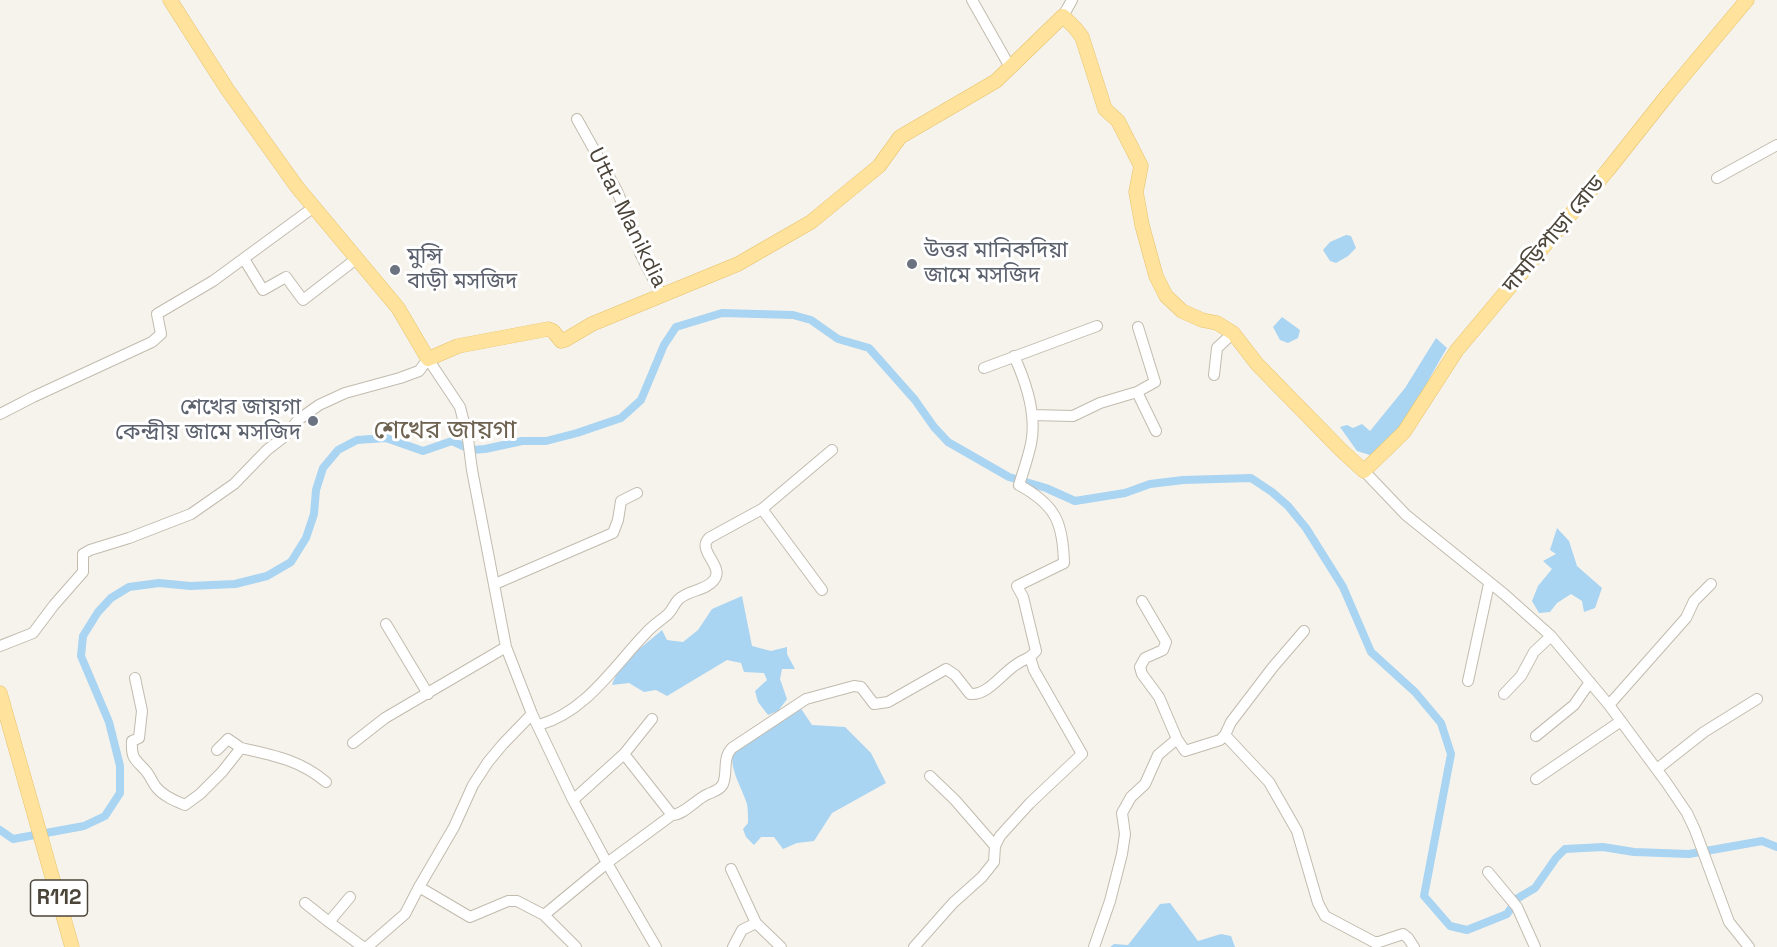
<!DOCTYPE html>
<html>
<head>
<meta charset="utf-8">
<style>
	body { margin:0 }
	canvas { display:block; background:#f6f3ec }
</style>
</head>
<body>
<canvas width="1777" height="947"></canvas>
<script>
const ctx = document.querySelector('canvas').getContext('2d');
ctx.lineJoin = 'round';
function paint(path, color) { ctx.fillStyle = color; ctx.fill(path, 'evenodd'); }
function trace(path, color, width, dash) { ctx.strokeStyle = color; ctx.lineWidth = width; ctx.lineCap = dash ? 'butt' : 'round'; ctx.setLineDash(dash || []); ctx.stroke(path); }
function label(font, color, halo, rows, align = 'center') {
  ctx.font = font + ' "Space Grotesk","Noto Sans Bengali",sans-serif'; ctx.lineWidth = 6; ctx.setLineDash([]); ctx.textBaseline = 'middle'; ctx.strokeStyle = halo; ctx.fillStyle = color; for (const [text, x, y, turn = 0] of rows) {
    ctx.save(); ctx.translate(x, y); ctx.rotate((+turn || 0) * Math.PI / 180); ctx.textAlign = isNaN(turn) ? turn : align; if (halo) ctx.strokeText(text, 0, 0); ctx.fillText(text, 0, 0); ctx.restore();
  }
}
paint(new Path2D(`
	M1346,235l5,1 5,12 -8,8 -12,7 -6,-2 -7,-11 7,-8z
	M1282,317l18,13 -2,8 -10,5 -8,-3 -7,-13z
	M1436,338l11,10c-21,34 -43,86 -77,107l-13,-4 -17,-24 7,-2 6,3 9,-4 8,7 35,-43z
	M1557,528l12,13 8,25 25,22 -7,20 -11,4 -2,-11 -11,-7 -14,9 -7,9 -11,1 -7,-12 6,-15 14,-17 -9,-8 13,-7 -6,-4z
	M742,596l10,50 19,5 16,-4v7l8,15h-13l-2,10 7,20 -9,12 -10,4 -10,-13 -3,-11 12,-11 -3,-7 -20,-1 -3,-9 -14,-3 -60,36 -11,-6 -12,2 -15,-9 -17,2c8,-24 32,-39 50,-55l5,10 16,2 15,-12 14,-21z
	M800,707l12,18 33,2 26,26 15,30 -54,30 -18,28 -17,2 -14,6 -9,-12h-13l-7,8 -8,-8 -3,-8 5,-6c0,-6 0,-13 -1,-19 -6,-19 -18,-34 -14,-55z
	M1170,903l28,38 23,-7 10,2 4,11h-125l4,-3 14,1 32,-41z`), '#a9d4f2');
trace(new Path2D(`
	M0,830l13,9 71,-13 21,-10 15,-23v-27l-11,-44 -28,-66 2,-20 15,-24 13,-14 18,-11 30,-4 31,3 45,-2 32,-8 24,-14 15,-24 8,-24 2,-24 7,-22 15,-18 19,-10 29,-2 37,13 29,-10 20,9 13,-1 37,-8h24l31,-8 44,-15 20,-18 23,-55 12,-18 46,-14 71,2 18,5 27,19 31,9 46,52 19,27 14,15 61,35 37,11 29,13 50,-8 25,-9 33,-4 68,-2 21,14 16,14 18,22 37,59 28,65 44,40 26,31 10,31 -27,142 26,30 17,4 40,-16 11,-16 17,-10 21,-30 9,-9 38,-2 31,5 55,2 73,-13 15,6`), '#a9d4f2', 8);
const minor = new Path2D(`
	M972,0l38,67
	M1063,16l9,-16
	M577,119l39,70 19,44 5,20 22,43
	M1717,178l60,-33
	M244,259l19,31 23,-13 17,23 53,-41
	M984,368l113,-42
	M1214,375l3,-27 16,-15
	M1137,392l19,39
	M0,414l33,-17 119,-55 9,-8 -4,-20 56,-33 101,-74
	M1032,415l41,1 27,-13 37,-11 18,-10 -17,-55
	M1364,471l42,44 98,79 47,42 58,69 57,77 21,31 8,17 34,92 20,25
	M762,509l60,81
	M495,584l118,-51 5,-13 3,-19 16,-8
	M386,624l42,70
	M0,646l33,-13 21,-28 29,-33v-18l7,-4 39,-12 62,-24 43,-30 33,-34 18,-14 13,-16 21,-15 26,-12 55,-15 19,-7 9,-12 32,48 8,32 4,31 34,177 26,67 41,86 34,63 49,84
	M135,678l7,33 -3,27 -7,3c-1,18 3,18 13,29 5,5 7,12 11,17 7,9 19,14 29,18l15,-11 22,-22 19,-24 -13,-9 -11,11
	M1468,681l21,-97
	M1504,694l17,-18 13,-24 17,-16
	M1609,705l77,-87 8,-17 17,-17
	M539,725c47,-13 75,-59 107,-92 6,-7 14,-12 21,-18 5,-4 7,-11 11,-15 9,-10 28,-9 36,-20 11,-14 -18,-29 -5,-42l53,-29 70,-59
	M1225,735l44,47 28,49 21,72 7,13 49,26h5l24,-8 5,4 6,9
	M1536,736l38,-31 16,-23
	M1177,739l8,12 35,-11 5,-5 6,-13 42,-55 31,-36
	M353,743l32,-25 121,-71
	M241,748c32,7 59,12 85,34
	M1657,769l47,-37 53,-33
	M930,776l25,24 40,46
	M1536,779l85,-58
	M573,800l51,-46 28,-35
	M672,815c12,0 24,-16 36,-21 5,-2 12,-4 15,-10 5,-12 -1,-26 9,-36l74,-49 48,-13 7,1 13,17 14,-2 58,-33 9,6 15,19c18,2 33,-22 47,-30 4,-3 9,-5 13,-7
	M731,869l25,54 25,24
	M1488,872l29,35 18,40
	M419,887l35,-60 19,-42 15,-23 15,-18 29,-30
	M350,897l-21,25 34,25
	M305,903l24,19
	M544,915l32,32
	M367,947l38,-33 14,-27 51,30 38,-16h9l27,14 63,-52 65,-48 -48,-61
	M733,947l9,-17 14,-7
	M914,947l39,-44 29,-26 12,-15 1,-16 5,-10 30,-33 52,-49 -48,-84 -4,-13 6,-6 -13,-54 -6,-11 47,-23c-1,-40 -8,-58 -45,-78 4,-13 9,-27 12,-41 6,-29 -5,-62 -17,-88
	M1094,947l16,-46 12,-47 3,-20 -3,-21 9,-16 14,-13 13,-29 19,-16 -18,-42 -17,-23 -2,-7 5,-9 18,-8 3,-8 -24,-41`);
const major = new Path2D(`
	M170,0l57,89 70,98 101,121 30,51 30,-13 90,-17 5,2 8,10 4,-1 27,-16 146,-60 73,-42 68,-56 21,-29 96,-56 67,-65 13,13 6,8 23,72 13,12 23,45 -5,26 6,33 14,51 10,20 16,15 20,9 15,3 16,10 24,31 84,86 23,21 40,-39 53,-82 151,-180 61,-77 78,-93
	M0,693l72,254`);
trace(minor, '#c2bbae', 12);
trace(major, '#e6c16a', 15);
trace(minor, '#fff', 10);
trace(major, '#ffe39c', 14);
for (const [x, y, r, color] of [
	[912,264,6,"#6b7280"],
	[395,270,6,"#6b7280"],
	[313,421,6,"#6b7280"]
]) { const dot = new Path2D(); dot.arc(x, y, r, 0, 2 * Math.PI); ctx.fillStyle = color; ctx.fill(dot); trace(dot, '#fff', 2); }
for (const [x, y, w] of [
	[59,898,57]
]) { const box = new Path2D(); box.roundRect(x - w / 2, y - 18, w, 36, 4.5); ctx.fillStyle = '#fff'; ctx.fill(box); trace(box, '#4b4439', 1.5); }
label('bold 21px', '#4b4439', null, [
	["R112",59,898]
]);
label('22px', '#4b4439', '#fff', [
	["Uttar Manikdia",627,218,64],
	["দামড়িপাড়া রোড",1554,235,-50]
]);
label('22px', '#5b616d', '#fff', [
	["উত্তর মানিকদিয়া",924,251],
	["জামে মসজিদ",924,276],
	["মুন্সি",407,257],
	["বাড়ী মসজিদ",407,282],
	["শেখের জায়গা",301,408,"right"],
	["কেন্দ্রীয় জামে মসজিদ",301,433,"right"]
], 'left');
label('26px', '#6e6250', '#fff', [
	["শেখের জায়গা",445,431]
]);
</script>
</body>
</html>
